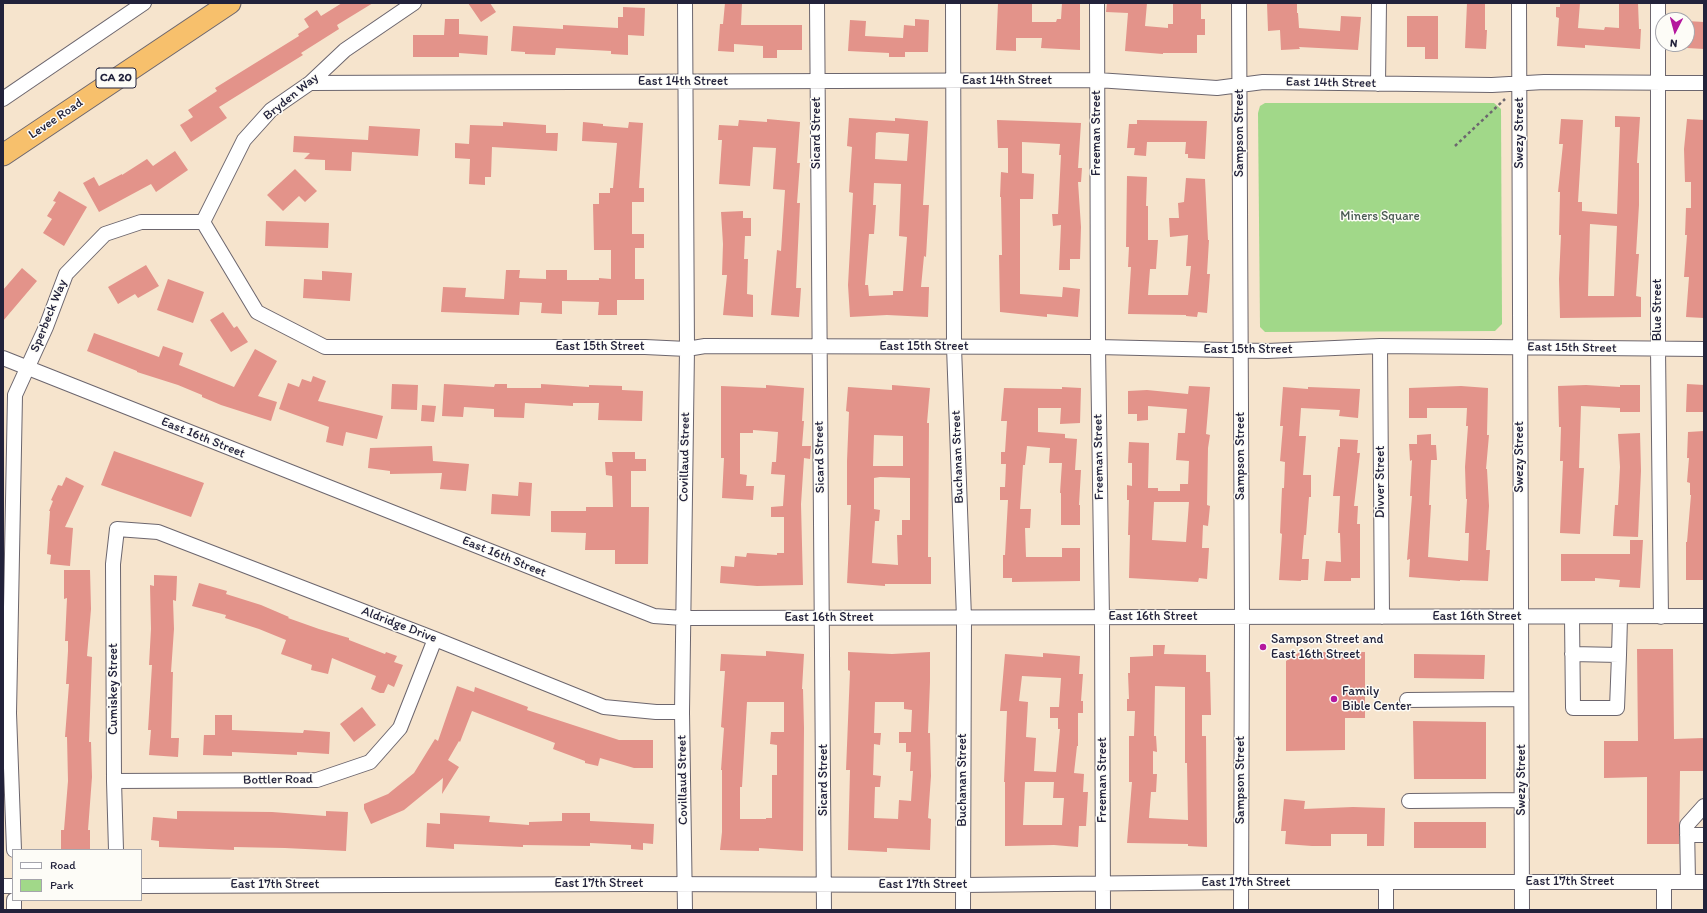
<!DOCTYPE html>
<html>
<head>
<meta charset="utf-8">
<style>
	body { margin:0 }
	#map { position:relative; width:1707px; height:913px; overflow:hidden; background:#f6e4cd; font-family:Itim,sans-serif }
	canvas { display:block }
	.frame { position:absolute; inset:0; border:4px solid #22223b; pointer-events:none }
	.legend { position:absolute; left:12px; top:849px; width:130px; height:52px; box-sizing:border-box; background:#fdfcf7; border:1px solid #a5a5ac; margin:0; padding:5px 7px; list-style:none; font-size:12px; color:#22223b }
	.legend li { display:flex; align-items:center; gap:8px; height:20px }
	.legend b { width:20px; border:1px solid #a5a5ac }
	.north { position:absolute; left:1655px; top:12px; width:40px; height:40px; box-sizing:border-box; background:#fdfcf7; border:1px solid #a5a5ac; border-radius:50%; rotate:186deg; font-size:11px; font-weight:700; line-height:16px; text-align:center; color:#22223b }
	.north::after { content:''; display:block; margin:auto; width:14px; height:18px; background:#b5179e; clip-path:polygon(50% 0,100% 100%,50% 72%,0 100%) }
</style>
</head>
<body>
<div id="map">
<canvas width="1707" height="913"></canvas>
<div class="frame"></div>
<ul class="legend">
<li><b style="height:5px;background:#fff"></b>Road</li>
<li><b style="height:11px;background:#a1d889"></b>Park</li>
</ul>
<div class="north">N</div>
</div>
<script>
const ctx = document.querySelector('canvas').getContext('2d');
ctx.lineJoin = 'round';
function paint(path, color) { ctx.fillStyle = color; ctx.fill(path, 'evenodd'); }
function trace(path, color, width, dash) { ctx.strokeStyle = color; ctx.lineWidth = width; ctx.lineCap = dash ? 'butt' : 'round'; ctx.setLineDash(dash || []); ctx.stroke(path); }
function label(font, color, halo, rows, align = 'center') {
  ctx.font = font + ' Itim,sans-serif'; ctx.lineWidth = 3; ctx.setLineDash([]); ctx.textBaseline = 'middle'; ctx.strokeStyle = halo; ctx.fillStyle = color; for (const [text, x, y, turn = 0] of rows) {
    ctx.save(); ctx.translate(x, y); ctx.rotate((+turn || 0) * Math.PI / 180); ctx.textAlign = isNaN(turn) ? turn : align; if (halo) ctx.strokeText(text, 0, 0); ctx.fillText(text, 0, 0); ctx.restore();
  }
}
paint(new Path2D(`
	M1265,103h229l7,6 1,215 -7,7 -230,1 -5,-5 -2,-214 2,-7z`), '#a1d889');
paint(new Path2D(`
	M342,3h31l-36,22 2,4 -38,24 2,2 -84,52 8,11 -36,24 -11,-17 13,-8 -5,-7 29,-19 -2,-3 84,-52 -1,-2 11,-7 -5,-8 13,-9 4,6z
	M468,3h22l6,9 -15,10z
	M725,3h17l-1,22h61v25h-25v8h-14v-12l-29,-2v8l-16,-1 2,-27h3z
	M998,3h34v19h24l1,-3h4l1,-16h18v47l-39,-2 1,-10h-26v13l-20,-1z
	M1107,3h40l-2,23 23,2v-4h5v-21h28v16h4v16h-8v18h-34v1l-38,-3 3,-38 -22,-1z
	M1267,3h30v10h1l1,15 41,3 1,-15 20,1 -3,33 -59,-3 1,2 -19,1 -1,-20 -12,1z
	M1467,3h18v27h2l-1,19 -21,-1z
	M1560,3h20l-2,25 26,2 1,-3 14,1v-25h19l1,26h2l-1,20 -55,-4v3l-28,-2 2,-28 -3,-1v-10h4z
	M623,7l22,1 -1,28 -16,-1v20l-17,-1v-3l-55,-3 -1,7 -30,-1v-2l-14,-1 2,-25 50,3v-4l55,3v-11h5z
	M1407,16h31v43h-13v-12h-18z
	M445,19h14v15l29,2 -1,19 -28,-2v4h-46v-22h31z
	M915,19l14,1 -1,32h-23v5h-16v-4l-41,-2 2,-31 16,1 -1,15 38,2 1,-13 11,1z
	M1687,21l17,1v27l-17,-1z
	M1615,116l25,1 -3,46h2v42l-3,49h3l-3,42 5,1v20l-81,1 -1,-39 2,-44h-2l1,-43h-2l5,-48h-4l2,-25 22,1 -5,82h4v9l35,3 3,-87h-5zM1590,224l27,2 -3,70h-26z
	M849,118l46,3v-3l33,3 -5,84h6l-3,52 -2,-1 -3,31h8l-1,30 -41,-2 -37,2 -2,-32 5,-92 -4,-1 3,-45 -5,-1zM879,132l30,2 -2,27 -32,-2 1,-26zM874,183l27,1 -2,52 8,1 -4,54h-10v4l-24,1 -1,-11h-3l4,-51h5l2,-29h-3z
	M767,119l33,3 -3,41h3l-3,40h3l-4,85h5l-2,29 -28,-2 6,-65 4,1 4,-61 -12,-1 3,-41 -23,-1 -3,39 -31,-2 3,-44h-4l1,-15 19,1 1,-6 28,2z
	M1687,119l17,1v198l-18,-1 3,-40h-5l3,-42h-2l1,-27h5v-26h-6l-1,-33z
	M997,120l84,3 -3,45h4l-1,14h-3l3,45 -1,32h-10v11h-11l2,-45 -8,1 -1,-12h6l3,-59h-2l1,-11 -38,-2v31l12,1 -1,25h-13v95l42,3 1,-10 17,2 -2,28 -31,-3v3l-47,-5 -1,-57h3l-1,-58h-1l1,-25 7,1v-25h-10z
	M1137,120l70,1 -2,38 -17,-1v-4h-3l1,-12h-39l-1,14 -12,-1 1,-7h-8l2,-24h8z
	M503,122l43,3v8h12l-1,18 -65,-4 -1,30h-6v8l-16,-1 1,-25 -15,-1v-15l14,1 1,-19 33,1z
	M583,122l20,2v2l25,2 1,-6 14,1 -4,65h5v14h-12v32h12v14h-9v31h9v21h-27v15h-19l1,-13 -37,-1v13l-21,-1 1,-10 -22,-1 -1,13 -78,-3 2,-25 23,1 -1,9 39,2 2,-29h14l-1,8 27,1v-9h21v10h32v-2l12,1v-29h-17l-1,-46h6v-11h11v-5h3l4,-45 -35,-2z
	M369,126l51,3 -2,27 -66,-4 -1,19 -26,-1v-10l-21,-1 6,-6 -17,-1 1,-16 74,4z
	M175,151l13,19 -32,22 -5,-8 -52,28 -16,-29 11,-6 5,9 23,-12v1l25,-16 6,7z
	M295,169l22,22 -12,11 -6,-6 -16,15 -16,-16z
	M1127,176l20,1 -1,29h2v34h10l-2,29h-6l-2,26h40l3,-29h-5l2,-31 -18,2 -1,-19h10l-1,-15 6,-1 2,-24 19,1 3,61h1l-2,34h3l-3,39 -9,-1 -1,5 -11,-1v-1l-58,-1 3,-47h-3l1,-20h-3z
	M59,191l28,16 -23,39 -21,-13 9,-14 -5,-3 9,-14 -3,-1z
	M743,211v7h8v18h-6l-1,23h4l-1,35 6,1v22l-30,-2 4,-40h-5l1,-31 -2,-32z
	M266,221l63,2 -1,25 -63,-2z
	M146,265l13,21 -21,12 -3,-4 -17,10 -10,-17z
	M22,268l15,13 -34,40v-31z
	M322,271l30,2 -2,28 -47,-3 1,-19 18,1z
	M168,279l36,13 -11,31 -36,-13z
	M223,312l11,16 3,-2 11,16 -17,10 -21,-32z
	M94,333l65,24 4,-11 20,7 -4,12 55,22 21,-38 22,12 -19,35 19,6 -6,19 -50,-16 -19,-8v-2l-24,-10 -41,-13v-1l-50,-20z
	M313,376l13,5 -8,20 65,15 -6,23 -31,-7 -3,14 -17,-4 3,-15 -50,-18 9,-26 11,4 3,-8 9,3z
	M392,384l26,1 -1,25 -26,-1z
	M444,384l50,3 1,-3h12v4h34v-4l48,3v-2l33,1v4l21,1 -1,30 -44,-1 1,-17h-26v3l-48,-3 -1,15 -30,-1v-8l-30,-2 -1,10 -21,-1z
	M1687,384l17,1v27h-18z
	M766,385l38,3 -2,33h2l-2,25h9l-1,13 -6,-1 -3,46 2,81 -46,1 -37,-3 1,-17 13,1 1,-11 11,1 1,-4 30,2v-2h7v-36h-13v-10l12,-1 2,-31 -14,-1 1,-12h4l2,-30 -25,-2v3h-13v41l7,1 -1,11h8l-1,14 -31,-2 2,-40h-3v-72l45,2z
	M892,385l38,3 -3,35h2l-1,134h3v27h-46v2l-38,-3 4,-78h-4v-44l2,-49 -3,-1 2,-24 44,3zM874,435l29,1v30h-30zM880,477l30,1v42h-8v15h-5l1,30 -26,-2 3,-42h4l1,-11 -6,-1v-31z
	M1586,385l34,2v-2h20v27h-20v-4l-39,-2 -2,62h5l-4,66 -20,-1 3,-72h-3l1,-34h-2l-1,-41z
	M1189,386l21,1 -4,47 4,1 -2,13 -1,57 3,1 -2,20 -5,-1 -1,23h7l-2,31 -8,-1 -1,4 -69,-4 1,-43h-2l1,-35h-2v-15l5,1v-23h-4l1,-21 20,1 -1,45h10v3h22v-7h8l1,-23 -13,-1 2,-27h7l2,-24 -39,-3v14l-11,1v-7h-9v-23l19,-1 41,4zM1154,502h35l-3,40 -34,-2z
	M1461,386l27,2 -1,47h2l-3,34h1l2,37 -3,44h4l-2,31 -28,-1v1l-51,-4 1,-18 -3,1 5,-64h-2l2,-36 -2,1 -1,-17h8v-9l14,-1v11h5l1,15h-6l-2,45h2l-3,52 40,4 1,-28h-4l2,-34h-1l-1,-32 3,-41h-2l1,-18h-40v10h-18v-30z
	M1062,387l19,1 -1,35 -20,1 1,-16h-23v24l27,2v4l12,1 -2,31h6l-2,35h1v20h-19v-32h-1l2,-30h-13l1,-15 -23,-2 -2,19h-2l-3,44h11l-1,19h-5l1,29h36v-9h18v33l-68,1v-4h-9v-23h2l3,-55h-8v-13h5l1,-23h-5v-12h4l2,-31h-6l3,-33 58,1z
	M1283,387l25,2v-2l52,2 -2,29 -19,-2 1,-6 -39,-2 -2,28h7l-3,39h8v22h-2l-3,38h-2l-2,24h7l-1,21h-7v1l-22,-1 3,-46 -2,-1 2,-45h2l1,-26 -5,-1 3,-35h-3z
	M422,405l14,1 -2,16 -13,-1z
	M1704,431v149h-18v-38h1l4,-47h-1v-12l-3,-1 2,-24h-2l1,-26z
	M1640,433l1,38 -3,66 -25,-1 2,-31h3l2,-38 -2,-33z
	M1340,439l18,1 -1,13h3l-6,53h4l-1,18h3v54h-9v3h-27l2,-20 15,1 -1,-29h-2l2,-37h-7l5,-49h2z
	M432,446l1,15 36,3 -3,27 -26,-2 2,-16 -52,1v-3l-22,-3 2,-20z
	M114,451l90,32 -13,34 -90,-32z
	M612,452h23v7h11v12h-15v36h18l-1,57h-33v-14h-30l1,-17 -35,-1v-21h35v-4h27l-1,-31 -6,-1 -1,-13h8z
	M66,477l18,9 -19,41 8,1 -3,38 -20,-2 1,-9 -4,-1 3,-43h-1l4,-10 -2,-1 7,-15 4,1z
	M519,482l13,1 -2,33 -39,-2 1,-20 26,2z
	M1630,540h13l-3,48 -21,-1 1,-7 -25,-2v3h-34v-27h69z
	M64,570h26l1,39 -4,47 5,1 -3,85h2l1,35 -4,53h2v19h-29v-19h3l4,-49 -1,-44h-2l4,-53h-3l2,-33v-10h-3l2,-43 -3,1z
	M154,575l23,1 -1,25 -3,-1 1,29 -3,43h2l-2,66h8l-1,19 -29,-2 2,-25h-3l4,-65h-3l2,-36 -1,-44 4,1z
	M199,583l28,8 -1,3 35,11 28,12 -1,1 31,11 30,9v2l36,14 1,-2 11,4 -3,6 9,3 -9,22 -6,-3 -4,9h-4l-9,-4 5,-13 -44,-18 -4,16 -17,-4 1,-5 -31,-11 5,-14 -27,-11 -34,-11 1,-3 -34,-9z
	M1153,645h12l-1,9 42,1v17h4l1,43h-9v21h4l1,111 -19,-1v-2l-61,-1 5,-61h-3v-46h5l1,-25h-8v-12h2l-1,-26h2v-16l23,-1zM1155,686l30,1v76h2l1,57 -39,-2 2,-26h5l1,-18h-4v-23l4,1 -1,-16h-2z
	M1637,649h36l1,90 30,-1v33h-24l-1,73h-32v-67l-43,1v-37h34z
	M766,651l38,3 -2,35h1l1,39 -1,123 -44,-3v3l-39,-1 2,-18v-62h-1l3,-42 -3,-1 4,-56h-5l1,-17 45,2zM747,702h37v30h-13l-1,12 7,1v30h-5v43h-6v1h-26v-32h2z
	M848,652l44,2 38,-2v30l-2,51h2l1,43 -3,42 3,1 -1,31 -43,-2v4l-39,-2 2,-80h-4l4,-99 -2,-1zM875,702h29v7l8,1 -1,22h-12v11h7v9h5l-1,19h3l-2,30 -12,-1 -1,19 -24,-1 1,-31h5l1,-11 -8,-1 1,-31 6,1 1,-12h-7z
	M1300,652h65v66h-20v32l-59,1v-90z
	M1043,653l37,3 -1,18h4l-2,27h2v12h-5v33h-1l-3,27 10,1 -1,18h5l-2,34h-7l-1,21 -24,-2 -49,1v-64h-1l3,-71h-7l5,-57 38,3zM1022,676l39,2 -2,29h-9v11h8v11h2l-4,43 -22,-1 2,-33 -10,-1 2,-35 -9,-1zM1025,782h29l-1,16h11l-2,27h-39z
	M1414,654l71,1 -1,24 -70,-1z
	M457,686l17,6 1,-5 53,20 -1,3 92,30h34v28h-19l-34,-10 -2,8 -13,-3v-2l-32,-12 2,-6 -83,-32 -12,31 -1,-1 -11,19 11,7 -17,27 1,-16 -39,32 -33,14 -7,-15v-5l24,-10 26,-21 21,-34 3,2z
	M362,707l14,18 -22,17 -14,-18z
	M215,715h17v15l71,3 1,-3 26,2 -1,22 -32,-2v3l-65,-3v4l-29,-1 1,-20h11z
	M1413,721l73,1v57h-72z
	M1284,799l21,2 -1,8 49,-2 32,1 -1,38h-17v-12h-36v12h-19l-27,-2 1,-13h-5z
	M177,811l95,1 54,4v-5l22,1 -2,39 -61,-3 -51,-1v3l-75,-3v-6l-8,-1 2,-23 24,2z
	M440,813l50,3 -1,6 40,3v-3l33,-1v-8h28v8l64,3 -1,20 -10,-1v7l-12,-1v-4l-41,-2v3l-67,-1v2l-69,-3v5l-28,-2 1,-24 13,1z
	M1414,822h72v26h-72z`), '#e3938a');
const minor = new Path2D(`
	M685,3l2,346 -5,363 3,198
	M817,3l7,907
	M953,3l1,344 10,271 -1,292
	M1097,3l1,344 4,271 1,292
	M1239,3l3,614 -1,293
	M1519,3l3,907
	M1658,3v346l3,268
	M310,83l787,-3 120,8 46,-6 229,3 52,-3 160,1
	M1378,84l1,-81
	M3,99l141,-96
	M203,222l54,90 68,35h320l42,2 18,-3 393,1 169,4 113,-5 324,3
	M203,222l41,-82 27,-30 39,-27 35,-33 69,-47
	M1380,346l2,271
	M3,358l651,258 29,2 1021,-2
	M1572,654l47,1 -2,53h-44l-1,-91
	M1619,655l1,-38
	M1407,700l114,-1
	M114,781l203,-1 53,-18 30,-34 35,-89
	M1409,801l113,-1
	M1687,835h17
	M14,850l-5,-137 6,-318 31,-68 20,-53 39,-40 36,-12h62
	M116,850l-2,-69 -1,-217 4,-35 41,3 277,107 169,68 52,5h26
	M1386,882v28
	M1664,882v28
	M1688,882l-1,-57 17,-19
	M3,886h10
	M141,886l498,-2 324,1 278,-3h463
	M14,910v-10`);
const highway = new Path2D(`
	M3,155l227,-152`);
trace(minor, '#6c666e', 16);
trace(highway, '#6c666e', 23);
trace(new Path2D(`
	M1455,146l50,-47`), '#6c666e', 2.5, [3, 3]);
trace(minor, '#fff', 14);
trace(highway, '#f7c06c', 21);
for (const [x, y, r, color] of [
	[1263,647,4,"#b5179e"],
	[1334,699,4,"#b5179e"]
]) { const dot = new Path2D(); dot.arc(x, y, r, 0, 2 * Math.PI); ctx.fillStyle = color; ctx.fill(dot); trace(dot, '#fdfcf7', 1.5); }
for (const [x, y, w] of [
	[116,78,40]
]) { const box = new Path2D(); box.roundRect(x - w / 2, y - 10, w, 20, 3); ctx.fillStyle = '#fdfcf7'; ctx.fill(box); trace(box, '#22223b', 1); }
label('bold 12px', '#22223b', null, [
	["CA 20",116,78]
]);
label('13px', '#22223b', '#fdfcf7', [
	["East 14th Street",1007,81],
	["East 14th Street",683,82],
	["East 14th Street",1331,83,1],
	["Bryden Way",291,97,-39],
	["Levee Road",56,119,-34],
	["Sicard Street",817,133,-90],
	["Freeman Street",1097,133,-90],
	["Sampson Street",1240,133,-90],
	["Swezy Street",1520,133,-90],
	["Blue Street",1658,310,-90],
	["Sperbeck Way",49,316,-68],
	["East 15th Street",600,347],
	["East 15th Street",924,347],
	["East 15th Street",1572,348,1],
	["East 15th Street",1248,350],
	["East 16th Street",203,438,22],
	["Sampson Street",1241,456,-90],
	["Covillaud Street",685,457,-89],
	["Sicard Street",820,457,-91],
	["Buchanan Street",958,457,-92],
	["Freeman Street",1099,457,-91],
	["Swezy Street",1520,457,-90],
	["Divver Street",1381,482,-90],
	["East 16th Street",504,557,22],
	["East 16th Street",1153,617],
	["East 16th Street",1477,617],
	["East 16th Street",829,618],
	["Aldridge Drive",399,625,21],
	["Cumiskey Street",114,689,-90],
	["Bottler Road",278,780,-1],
	["Covillaud Street",683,780,-91],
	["Sicard Street",824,780,-90],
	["Buchanan Street",963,780,-90],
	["Freeman Street",1103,780,-90],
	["Sampson Street",1241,780,-90],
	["Swezy Street",1522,780,-90],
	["East 17th Street",1570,882],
	["East 17th Street",1246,883],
	["East 17th Street",599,884],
	["East 17th Street",275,885],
	["East 17th Street",923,885]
]);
label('13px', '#485952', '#fdfcf7', [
	["Miners Square",1380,217]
]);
label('13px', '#22223b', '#fdfcf7', [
	["Sampson Street and",1271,640],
	["East 16th Street",1271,655],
	["Family",1342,692],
	["Bible Center",1342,707]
], 'left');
</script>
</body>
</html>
